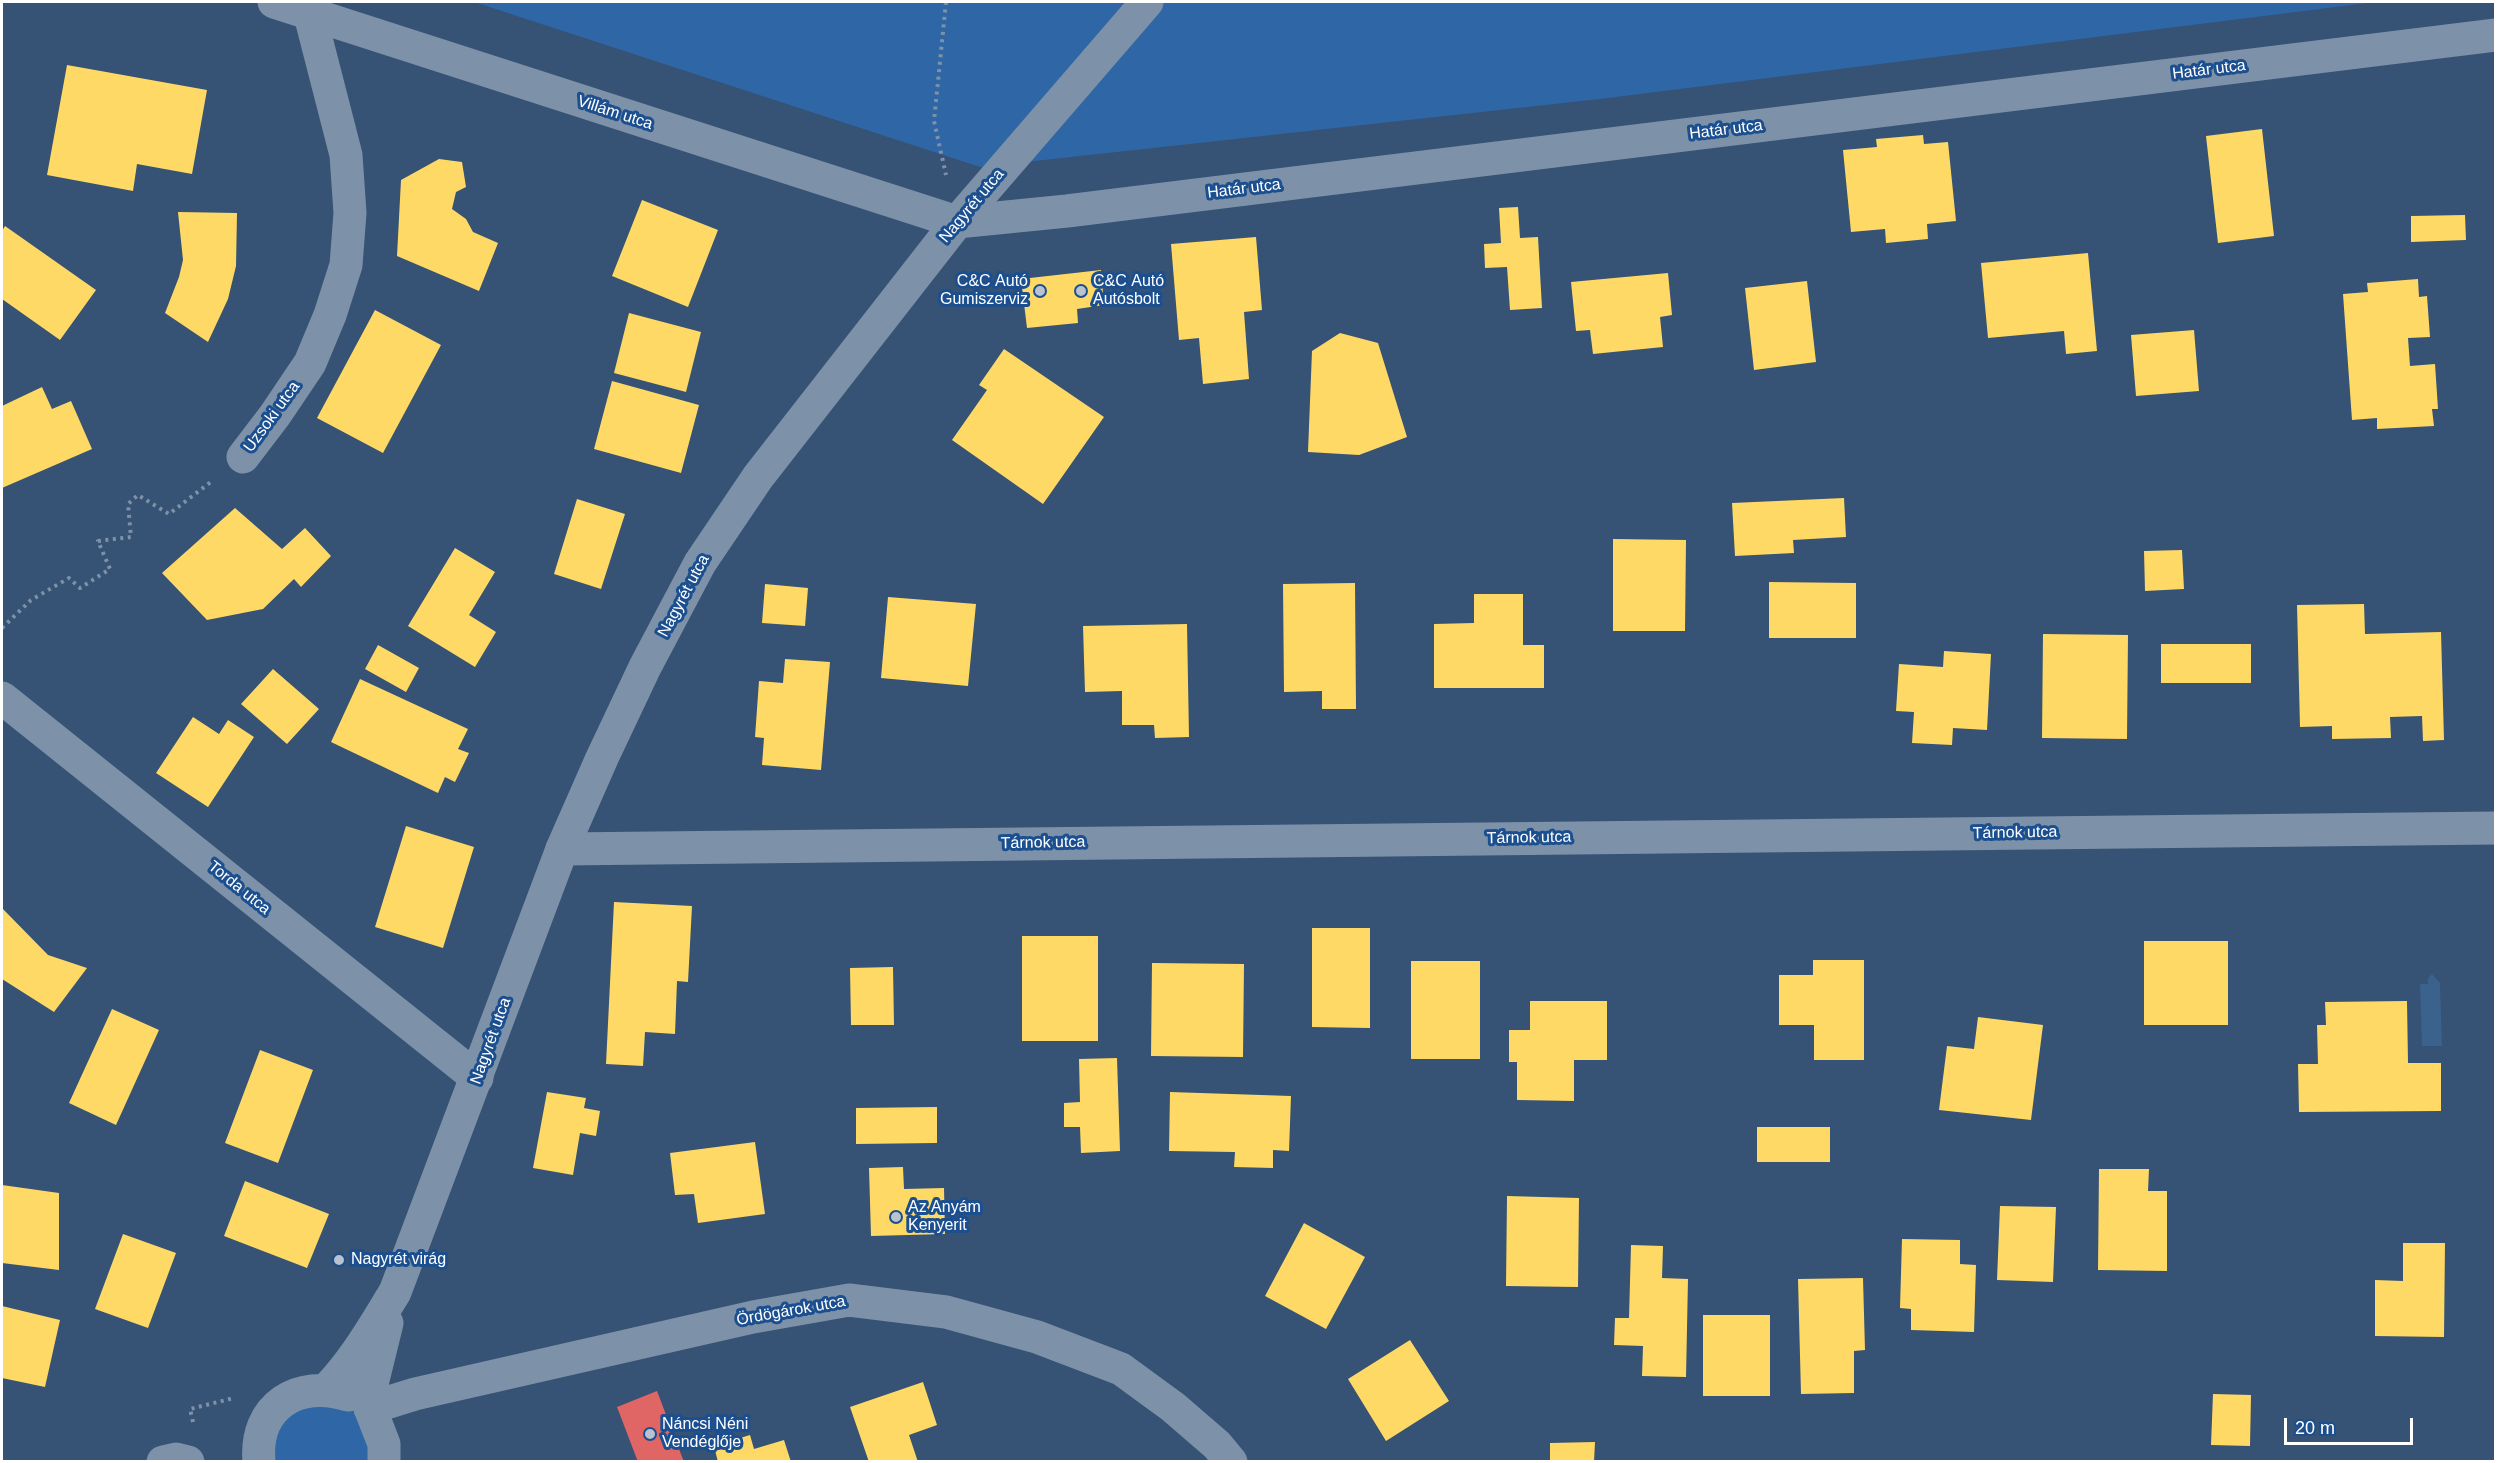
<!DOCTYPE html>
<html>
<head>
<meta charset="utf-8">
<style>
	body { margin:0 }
	#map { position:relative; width:2497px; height:1463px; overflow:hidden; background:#365274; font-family:Helvetica,sans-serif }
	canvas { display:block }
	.frame { position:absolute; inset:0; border:3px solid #fff; pointer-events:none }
	.scale { position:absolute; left:2284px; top:1418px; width:129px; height:27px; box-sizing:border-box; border:3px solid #fff; border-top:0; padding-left:8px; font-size:18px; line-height:21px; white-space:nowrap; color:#fff; -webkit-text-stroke:4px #1b4f8f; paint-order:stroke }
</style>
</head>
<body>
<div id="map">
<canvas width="2497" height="1463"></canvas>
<div class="frame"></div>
<div class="scale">20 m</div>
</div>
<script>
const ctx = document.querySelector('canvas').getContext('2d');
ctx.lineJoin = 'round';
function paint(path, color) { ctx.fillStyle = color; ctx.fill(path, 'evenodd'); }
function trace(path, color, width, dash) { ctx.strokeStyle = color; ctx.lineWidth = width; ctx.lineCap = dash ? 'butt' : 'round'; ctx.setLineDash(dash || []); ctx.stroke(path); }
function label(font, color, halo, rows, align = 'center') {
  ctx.font = font + ' Helvetica,sans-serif'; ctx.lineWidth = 6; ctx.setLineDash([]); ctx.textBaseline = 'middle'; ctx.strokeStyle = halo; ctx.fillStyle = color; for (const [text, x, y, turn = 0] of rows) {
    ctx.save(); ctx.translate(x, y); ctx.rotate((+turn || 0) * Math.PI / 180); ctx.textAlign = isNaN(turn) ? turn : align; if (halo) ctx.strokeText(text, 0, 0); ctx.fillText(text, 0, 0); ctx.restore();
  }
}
paint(new Path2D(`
	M474,2h1902l-776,97 -620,68z
	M348,1395l36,66h-125l14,-51z`), '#2f66a5');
paint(new Path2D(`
	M2432,974l8,9 2,63h-20l-2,-62h8v-6z`), '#3b618d');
paint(new Path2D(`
	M67,65l140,25 -15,84 -55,-10 -4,27 -86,-16z
	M2262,129l12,107 -56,7 -12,-107z
	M1923,135l1,9 24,-2 8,79 -29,3 1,15 -42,4 -1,-14 -34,3 -8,-82 34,-3 -1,-8z
	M439,159l23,3 4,25 -10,5 -4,17 14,10 7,13 25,11 -19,48 -82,-35 4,-76z
	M642,200l76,30 -30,77 -76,-31z
	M1518,207l2,31 18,-1 4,71 -32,2 -3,-43 -22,1 -1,-24 17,-1 -2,-35z
	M178,212l59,1 -1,53 -8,33 -20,43 -43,-29 14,-36 4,-17z
	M2465,215l1,25 -55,2v-26z
	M5,226l91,64 -36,50 -58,-41v-68z
	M1256,237l6,73 -18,2 5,67 -46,5 -4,-46 -20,2 -8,-96z
	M2088,253l9,98 -31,3 -2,-23 -76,7 -7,-75z
	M1101,270l3,35 -27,4 1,14 -51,5 -6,-49z
	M1668,273l4,42 -12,2 3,30 -70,7 -3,-24 -14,1 -5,-49z
	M2418,279l1,18 8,-1 3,41 -22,1 2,28 25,-2 3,45h-6l2,17 -57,3v-11l-25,2 -9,-126 25,-2 -1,-9z
	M1807,281l9,81 -62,8 -9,-82z
	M375,310l66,35 -58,108 -66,-35z
	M629,313l72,19 -15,60 -72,-19z
	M2194,330l5,61 -63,5 -5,-61z
	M1340,333l38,10 29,94 -48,18 -51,-3 4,-101z
	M1004,349l100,68 -61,87 -91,-64 35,-50 -8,-5z
	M612,381l87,24 -18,68 -87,-24z
	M42,387l10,22 19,-8 21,48 -90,39v-82z
	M1844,498l2,39 -53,3 1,13 -59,3 -3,-53z
	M577,499l48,15 -24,75 -47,-15z
	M235,508l47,41 23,-21 26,28 -30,31 -7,-8 -31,30 -56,11 -45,-47z
	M1613,539l73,1 -1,91h-72z
	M455,548l40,24 -26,43 27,17 -21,35 -67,-41z
	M2182,550l2,39 -39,2 -1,-40z
	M1769,582l87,1v55h-87z
	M1355,583l1,126h-34v-18l-38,1 -1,-108z
	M765,584l43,4 -3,38 -43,-3z
	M1474,594h49v51h21v43h-110v-64l40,-1z
	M888,597l88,7 -8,82 -87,-8z
	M2364,604l1,30 76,-2 3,108 -21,1 -1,-25 -32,1 1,21 -59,1v-13l-32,1 -3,-122z
	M1187,624l2,113 -34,1 -1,-13h-32v-34l-37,1 -2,-66z
	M2043,634l85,1 -1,104 -85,-1z
	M2161,644h90v39h-90z
	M378,645l41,23 -13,24 -41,-23z
	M1944,651l47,3 -4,76 -34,-2 -1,17 -40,-2 2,-31 -18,-1 3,-47 44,3z
	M785,659l45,3 -9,108 -59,-5 2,-27 -9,-1 4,-56 24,2z
	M273,669l46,40 -32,35 -46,-40z
	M360,679l108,50 -10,20 11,4 -14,29 -10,-5 -7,16 -107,-51z
	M193,717l26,17 9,-14 26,17 -46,70 -52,-34z
	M406,826l68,21 -31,101 -68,-21z
	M614,902l78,4 -4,76 -11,-1 -2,53 -30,-2 -2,34 -37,-2z
	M2,908l46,47 39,13 -33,44 -52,-33z
	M1312,928h58v100l-58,-1z
	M1022,936h76v105h-76z
	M2144,941h84v84h-84z
	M1813,960h51v100h-50v-35h-35v-50h34z
	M1411,961h69v98h-69z
	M1152,963l92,1 -1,93 -92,-1z
	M893,967l1,58h-43l-1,-57z
	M1530,1001h77v59h-33v41l-57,-1v-38h-8v-32h21z
	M2407,1001l1,62h33v48l-142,1 -1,-48h20l-1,-39h9l-1,-23z
	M112,1009l47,21 -43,95 -47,-22z
	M1978,1017l65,8 -12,95 -92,-10 8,-64 27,3z
	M260,1050l53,20 -35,93 -53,-20z
	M1117,1058l3,93 -39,2 -1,-26h-16v-24l16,-1 -1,-43z
	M547,1092l39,6 -2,10 16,3 -4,25 -16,-3 -7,42 -40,-7z
	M1170,1092l121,4 -2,55 -16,-1v18l-39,-1 1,-15 -66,-1z
	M937,1107v36l-81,1v-36z
	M1757,1127h73v35h-73z
	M755,1142l10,72 -67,9 -4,-29 -19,1 -5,-42z
	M903,1167l1,22 40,-1 1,46 -74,2 -2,-68z
	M2099,1169h50l-1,22h19v80l-69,-1z
	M245,1181l84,33 -22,54 -83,-32z
	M2,1185l57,8v77l-57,-7z
	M1507,1196l72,2 -1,89 -72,-1z
	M2000,1206l56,1 -3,75 -56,-2z
	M1304,1223l61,34 -39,72 -61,-33z
	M123,1234l53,19 -28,75 -53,-19z
	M1902,1239l58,1v24l16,1 -2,67 -63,-2v-21l-11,-1z
	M2403,1243h42l-1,94 -69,-1v-56l28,1z
	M1631,1245l32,1 -1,32 26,1 -2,98 -44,-1 1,-30 -29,-1 1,-27h14z
	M1863,1278l2,72 -11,1v42l-53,1 -3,-115z
	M2,1306l58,14 -15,67 -43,-9z
	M1703,1315h67v81h-67z
	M1410,1340l39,61 -63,40 -38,-62z
	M923,1382l14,43 -28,10 9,27h-49l-19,-55z
	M2213,1394l38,1 -1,51 -39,-1z
	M750,1435l4,14 30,-9 7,22h-73l-4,-16z
	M1595,1442l-1,20h-44v-19z`), '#ffd966');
paint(new Path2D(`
	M657,1391l27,71h-46l-21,-55z`), '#e06666');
trace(new Path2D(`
	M946,2l-12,119 12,54
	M2,628l29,-28 38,-22 11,10 30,-19 -12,-28 33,-4 -3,-33 10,-9 31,19 43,-33
	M193,1422l-3,-13 44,-11`), '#7d92a8', 4, [3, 4.5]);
trace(new Path2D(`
	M274,2l683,220 110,-11 1429,-176
	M243,457l32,-42 35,-52 20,-48 16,-50 4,-52 -4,-58 -36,-140
	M2,698l475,380
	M562,849l1934,-21
	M370,1408l45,-14 338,-77 96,-17 97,12 91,25 84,32 52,38 44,38 14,17
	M163,1462l13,-3 12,3`), '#7d92a8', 33);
trace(new Path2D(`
	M327,1389c28,-29 47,-63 68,-97l167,-443 40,-91 43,-91 55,-104 58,-86 199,-255 190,-220
	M259,1462c-5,-56 39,-83 89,-67
	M384,1462v-18l-14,-36 3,-28 14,-57`), '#7d92a8', 33);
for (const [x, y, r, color] of [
	[1040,291,6,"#b9c2ce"],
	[1081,291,6,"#b9c2ce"],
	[896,1217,6,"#b9c2ce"],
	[339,1260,6,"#b9c2ce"],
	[650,1434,6,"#b9c2ce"]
]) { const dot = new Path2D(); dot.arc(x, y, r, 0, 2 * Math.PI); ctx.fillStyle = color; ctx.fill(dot); trace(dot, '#1b4f8f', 2); }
label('16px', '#fff', '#1b4f8f', [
	["Határ utca",2209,70,-7],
	["Villám utca",615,113,18],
	["Határ utca",1726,130,-7],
	["Határ utca",1244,189,-7],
	["Nagyrét utca",972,206,-50],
	["Uzsoki utca",272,417,-54],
	["Nagyrét utca",684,596,-62],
	["Tárnok utca",2015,833,-1],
	["Tárnok utca",1529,838,-1],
	["Tárnok utca",1043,843,-1],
	["Torda utca",239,888,39],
	["Nagyrét utca",491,1041,-70],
	["Ördögárok utca",791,1311,-10]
]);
label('16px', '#fff', '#1b4f8f', [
	["C&C Autó",1028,282,"right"],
	["Gumiszerviz",1028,300,"right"],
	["C&C Autó",1093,282],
	["Autósbolt",1093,300],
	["Az Anyám",908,1208],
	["Kenyerit",908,1226],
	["Nagyrét virág",351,1260],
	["Náncsi Néni",662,1425],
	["Vendéglője",662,1443]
], 'left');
</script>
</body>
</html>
